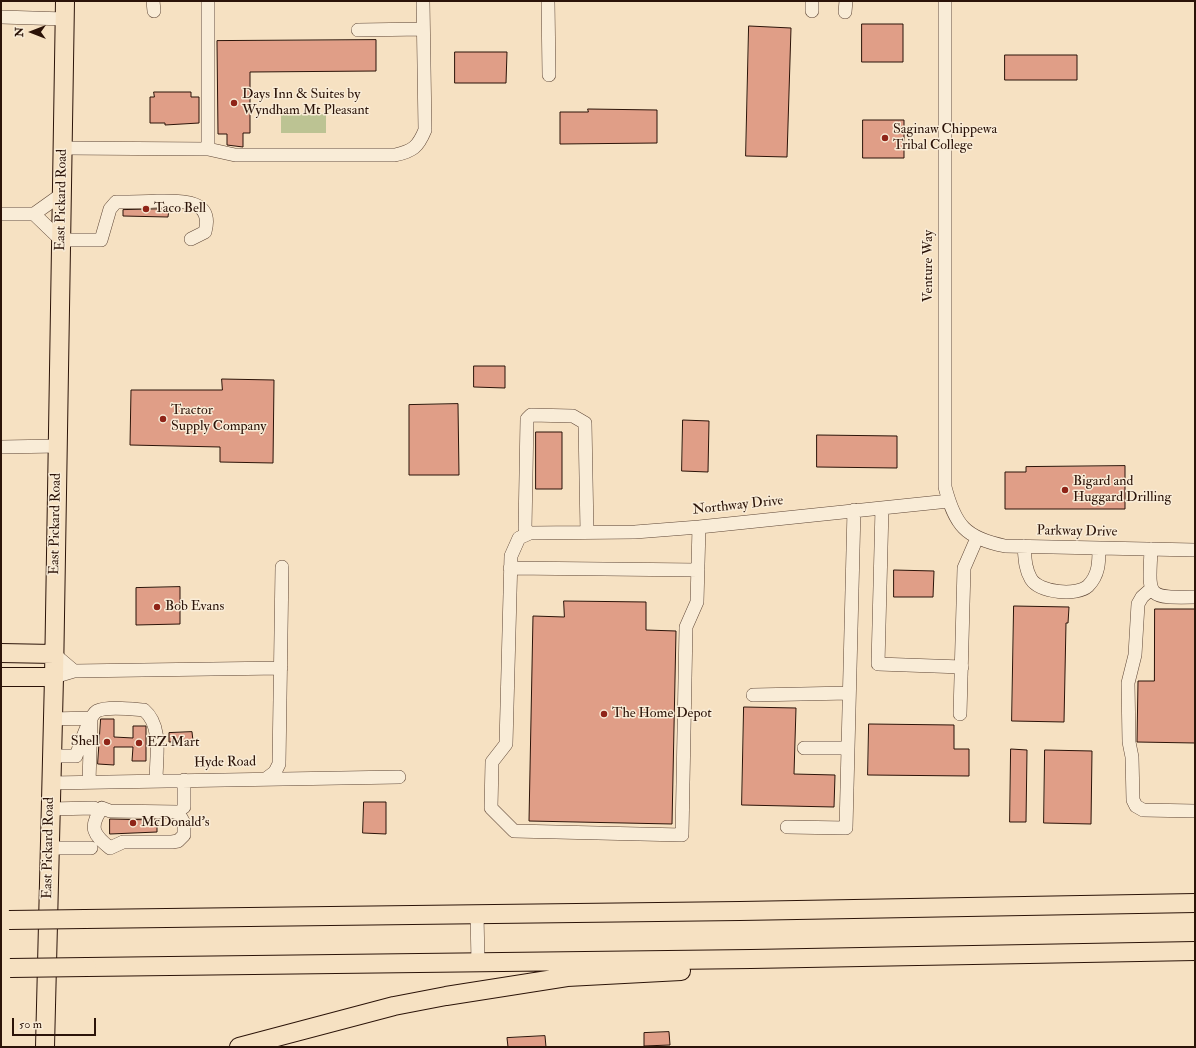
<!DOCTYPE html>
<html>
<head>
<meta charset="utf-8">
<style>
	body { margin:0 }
	#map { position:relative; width:1196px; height:1048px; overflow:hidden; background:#f6e1c2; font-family:"IM FELL Double Pica",serif }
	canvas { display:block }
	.frame { position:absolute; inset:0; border:2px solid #2b1308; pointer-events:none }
	.north { position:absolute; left:12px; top:12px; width:40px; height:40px; -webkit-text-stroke:3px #f9ecd7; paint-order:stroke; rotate:270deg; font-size:11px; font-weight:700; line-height:16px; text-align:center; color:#2b1308 }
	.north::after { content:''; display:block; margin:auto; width:14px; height:18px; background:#2b1308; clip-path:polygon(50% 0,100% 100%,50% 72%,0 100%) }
	.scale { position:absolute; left:12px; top:1018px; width:84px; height:18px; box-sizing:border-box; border:2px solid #2b1308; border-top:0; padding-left:5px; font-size:12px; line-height:14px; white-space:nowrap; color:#2b1308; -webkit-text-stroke:3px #f9ecd7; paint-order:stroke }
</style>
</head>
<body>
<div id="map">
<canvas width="1196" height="1048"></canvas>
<div class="frame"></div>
<div class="north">N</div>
<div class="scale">50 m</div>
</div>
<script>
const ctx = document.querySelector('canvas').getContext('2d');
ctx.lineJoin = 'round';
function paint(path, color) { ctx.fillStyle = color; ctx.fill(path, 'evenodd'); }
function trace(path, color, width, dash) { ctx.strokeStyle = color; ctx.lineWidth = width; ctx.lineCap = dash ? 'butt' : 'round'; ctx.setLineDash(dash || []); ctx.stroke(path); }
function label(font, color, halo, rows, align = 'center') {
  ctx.font = font + ' "IM FELL Double Pica",serif'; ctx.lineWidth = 3; ctx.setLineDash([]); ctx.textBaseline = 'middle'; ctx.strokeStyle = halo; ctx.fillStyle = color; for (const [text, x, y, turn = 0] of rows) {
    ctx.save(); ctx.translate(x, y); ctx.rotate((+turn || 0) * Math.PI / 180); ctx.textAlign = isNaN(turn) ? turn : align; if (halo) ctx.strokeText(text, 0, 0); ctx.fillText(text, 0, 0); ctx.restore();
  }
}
paint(new Path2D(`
	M281,114h45v19h-45z`), '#bcc393');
const building = new Path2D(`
	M862,24h41v38h-41z
	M749,26l42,2 -4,129 -41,-1z
	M376,40v31l-126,1v61h-7v14l-16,-2v-11h-9l-1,-93z
	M455,52h52l-1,31h-51z
	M1005,55h72v25h-72z
	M154,92h37v5h8v26l-34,2v-2h-15v-26h4z
	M588,109l69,1v33l-97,1v-32h28z
	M863,120h41v38h-41z
	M169,209l-1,8 -45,-1v-6z
	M474,366h31v22l-31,-1z
	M222,379l52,1 -1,83 -53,-1v-15l-90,-2 1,-55h91z
	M458,404l1,71h-50v-70z
	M683,420l26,1 -1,51 -26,-1z
	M536,432h26v57h-26z
	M817,435l80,1v32l-80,-1z
	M1125,466v43h-120v-37h21v-5z
	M894,570l40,1 -1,26h-39z
	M180,587v37l-44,1v-37z
	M564,601l82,1v28l30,1 -4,193 -143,-3 4,-205 31,1z
	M1014,606l55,1 -1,16h-2l-2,99 -52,-1z
	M1155,609h40v134l-58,-1 1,-61h16z
	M744,707l52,1 -2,66 41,1 -1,32 -92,-2z
	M101,719h13v18l19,1v-12h13v35h-14l1,-14h-19v18l-16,-1z
	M869,724l85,1v24h15v27l-101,-1z
	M192,732l1,9 -24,1v-9z
	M1011,749l16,1 -1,72h-16z
	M1045,750l47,1 -1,73 -47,-1z
	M364,802h22v32l-23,-1z
	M110,819l47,1v12l-47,2z
	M669,1032l1,13 -26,1v-13z
	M545,1036l1,11h-38l-1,-9z`);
paint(building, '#e09e87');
trace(building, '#2b1308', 1);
const minor = new Path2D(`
	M153,1l1,10
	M208,1v148
	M548,1l1,74
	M945,1v486c10,38 20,51 60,59l190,4
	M812,11v-10
	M845,12l1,-11
	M1,17l64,2
	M358,30l65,-1
	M63,148l145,1 27,6h160c18,-4 23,-8 30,-25l-2,-129
	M62,194l-28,20 27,26h40l9,-31 6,-7c13,0 27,0 41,-1 22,0 57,-3 48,31l-14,7
	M1,214h33
	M1,447l57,-1
	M882,508l-4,156 84,3
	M699,527l-2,75 -11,25 -4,208 -168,-4 -23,-23 1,-46 14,-18 5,-188 8,-18 11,-5 105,-1 64,-5 250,-26
	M530,533l-5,-4 2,-110 4,-4 42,1 12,7 2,109
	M1024,546c1,12 1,23 7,33 9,14 46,17 57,7 11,-11 11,-24 11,-38
	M1151,549c-2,48 -6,49 44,48
	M510,568l188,2
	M1151,589l-9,8 -4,7 -3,51 -7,28 1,59 3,15 1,43 3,6 7,4 52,1
	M74,671l207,-3
	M54,677l20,-6 -20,-17
	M753,695l96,-2
	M960,714l4,-146 13,-30
	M52,719l39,-1 -2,64
	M804,748h44
	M52,756h24c4,-10 13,-40 21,-45 10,-5 35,-2 47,-1 19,16 12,48 12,71
	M267,778l8,-6 4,-8 3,-197
	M184,780v27
	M51,783l348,-6
	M102,808l8,3 68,1 6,11v12l-6,6 -6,1h-49l-13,6c-16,-13 -22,-20 -8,-40z
	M50,809l44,-1
	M787,827l59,1 8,-318
	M49,848h42
	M477,914l1,48`);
const highway = new Path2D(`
	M1,653l53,1
	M1,677h53
	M85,919l655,-8 455,-8
	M87,967l664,-8 444,-8
	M45,1047l9,-370 11,-676
	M239,1047l155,-41 52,-10 121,-19 114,-6`);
trace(minor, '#5e4636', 14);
trace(highway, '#2b1308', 20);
trace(minor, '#f9ecd7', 13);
trace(highway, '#f6e1c2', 18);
const highwayBridge = new Path2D(`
	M9,920l76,-1
	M10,968l77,-1`);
trace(highwayBridge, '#2b1308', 20, []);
trace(highwayBridge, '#f6e1c2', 18);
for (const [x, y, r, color] of [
	[234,103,4,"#8f2418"],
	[885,138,4,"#8f2418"],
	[146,209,4,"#8f2418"],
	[163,419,4,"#8f2418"],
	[1065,490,4,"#8f2418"],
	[157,607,4,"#8f2418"],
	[604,714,4,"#8f2418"],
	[107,742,4,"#8f2418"],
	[139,743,4,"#8f2418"],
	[133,823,4,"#8f2418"]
]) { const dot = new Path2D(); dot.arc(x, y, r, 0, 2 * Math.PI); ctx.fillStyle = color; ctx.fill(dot); trace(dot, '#f9ecd7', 1.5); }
label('14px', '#2b1308', '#f9ecd7', [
	["Days Inn & Suites by",242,95],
	["Wyndham Mt Pleasant",242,111],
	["Saginaw Chippewa",893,130],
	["Tribal College",893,146],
	["Taco Bell",154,209],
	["Tractor",171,411],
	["Supply Company",171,427],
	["Bigard and",1073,482],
	["Huggard Drilling",1073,498],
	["Bob Evans",165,607],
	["The Home Depot",612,714],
	["Shell",99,742,"right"],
	["EZ Mart",147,743],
	["McDonald's",141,823]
], 'left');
label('14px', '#2b1308', '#f9ecd7', [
	["East Pickard Road",62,200,-89],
	["Venture Way",929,266,-90],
	["Northway Drive",738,506,-6],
	["East Pickard Road",56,524,-89],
	["Parkway Drive",1077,532,1],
	["Hyde Road",225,763,-1],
	["East Pickard Road",49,848,-89]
]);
</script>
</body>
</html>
